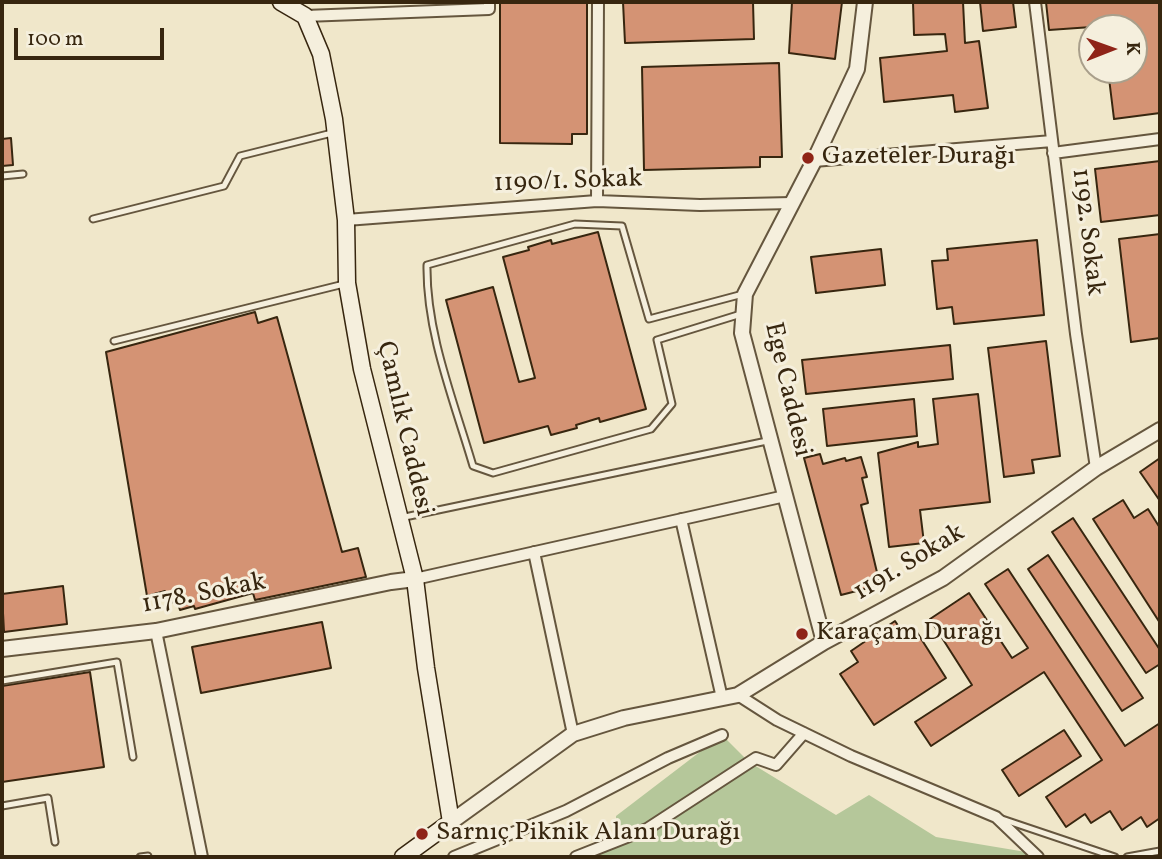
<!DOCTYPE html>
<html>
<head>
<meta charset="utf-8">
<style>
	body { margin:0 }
	#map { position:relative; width:1162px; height:859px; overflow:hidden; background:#f0e7ca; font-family:Vollkorn,serif }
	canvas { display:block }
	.frame { position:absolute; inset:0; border:4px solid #37260f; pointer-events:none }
	.north { position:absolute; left:1078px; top:14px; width:70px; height:70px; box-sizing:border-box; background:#f5efdd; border:2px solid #a99f8b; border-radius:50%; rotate:89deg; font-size:19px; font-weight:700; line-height:28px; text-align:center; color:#37260f }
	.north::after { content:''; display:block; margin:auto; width:24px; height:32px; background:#8f2418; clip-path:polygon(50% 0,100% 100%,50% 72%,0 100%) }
	.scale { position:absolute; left:14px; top:28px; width:150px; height:32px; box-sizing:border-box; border:4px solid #37260f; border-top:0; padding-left:9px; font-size:21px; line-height:24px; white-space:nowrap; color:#37260f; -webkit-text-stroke:5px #f5efdd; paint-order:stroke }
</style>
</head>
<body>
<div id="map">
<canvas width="1162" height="859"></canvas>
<div class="frame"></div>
<div class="north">K</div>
<div class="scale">100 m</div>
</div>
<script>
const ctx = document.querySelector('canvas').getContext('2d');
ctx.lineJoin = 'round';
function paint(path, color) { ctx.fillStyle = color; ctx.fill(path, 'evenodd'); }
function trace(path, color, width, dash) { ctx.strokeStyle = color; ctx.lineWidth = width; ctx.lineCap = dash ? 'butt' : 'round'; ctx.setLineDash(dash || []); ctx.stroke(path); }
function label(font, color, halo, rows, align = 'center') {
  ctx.font = font + ' Vollkorn,serif'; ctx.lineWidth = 6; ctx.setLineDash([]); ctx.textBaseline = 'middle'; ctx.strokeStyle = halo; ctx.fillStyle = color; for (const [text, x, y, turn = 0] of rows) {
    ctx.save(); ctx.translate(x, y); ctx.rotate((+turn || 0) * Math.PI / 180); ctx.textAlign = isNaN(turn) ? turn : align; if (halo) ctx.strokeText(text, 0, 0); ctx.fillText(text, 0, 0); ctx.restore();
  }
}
paint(new Path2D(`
	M722,735l27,27 87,53 33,-20 67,42 96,16 6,4h-462l40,-16v-25z`), '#b5c79a');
const building = new Path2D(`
	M500,2h87v132h-15v10l-72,-1z
	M623,2h130l1,37 -129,4z
	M792,2h50l-7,57 -46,-6z
	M913,2h50l2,41 14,-2 9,67 -33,4 -2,-17 -69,7 -4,-44 67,-7 -2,-17 -31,1z
	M980,2h33l3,25 -33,4z
	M1046,2h114v111l-46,6 -6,-49h26v-46l-85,6z
	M779,63l3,94h-22v10l-116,3 -2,-103z
	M11,138l2,27 -11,1v-27z
	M1160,161v54l-59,7 -6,-53z
	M598,232l48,177 -46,13 -1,-4 -23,7 1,3 -26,7 -3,-9 -64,17 -38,-143 47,-13 26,95 16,-4 -32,-121 26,-7 -1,-3 23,-7 1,4z
	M1160,234v104l-29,4 -12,-103z
	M1037,240l7,75 -90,9 -2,-17 -15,2 -5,-48 16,-1 -1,-11z
	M881,249l4,36 -69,8 -5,-36z
	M255,312l3,11 19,-6 65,235 16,-4 8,29 -111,23 -2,-7 -58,16 -1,-3 -14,4 -3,-9 -8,2 -4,-12 -18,5 -41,-244z
	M1046,341l14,115 -28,4 2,13 -30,4 -16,-129z
	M950,345l3,34 -147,15 -4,-34z
	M978,394l12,108 -70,8 4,33 -35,4 -11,-94 40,-11v5l20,-3 -5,-45z
	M914,399l3,37 -90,10 -4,-37z
	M820,454l3,10 22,-6 1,3 15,-4 6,20 -5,1 6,25 -7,2 19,80 -39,10 -37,-137z
	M1160,458v43l-20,-29z
	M1123,500l11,18 14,-9 12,19v95l-67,-104z
	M1073,518l87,132v14l-14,9 -94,-141z
	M1048,555l95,143 -21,13 -94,-142z
	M1008,569l117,177 35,-23v95l-13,9 -6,-10 -19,13 -12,-19 -19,12 -6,-9 -19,13 -20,-30 56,-37 -58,-88 -113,74 -16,-24 57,-37 -42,-66 39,-26 43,65 16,-10 -43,-64z
	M63,586l4,38 -63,8 -2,-38z
	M895,621l8,12 10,-7 33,52 -72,47 -34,-51 18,-12 -7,-11z
	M322,622l9,46 -130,25 -9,-46z
	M90,672l14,95 -102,15v-96z
	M1064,730l17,26 -62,40 -17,-26z`);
paint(building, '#d49374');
trace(building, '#37260f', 2);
const service = new Path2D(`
	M2,176l21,-2
	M93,219l131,-33 16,-30 92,-23
	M741,314l-84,26 15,64 -21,25 -158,44 -20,-7c-19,-65 -47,-133 -46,-201l148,-41 47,2 27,93 94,-25
	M114,341l230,-57
	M400,518l367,-77
	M2,681l115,-19 16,95
	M2,806l46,-8 7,44
	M1002,819l113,38
	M140,857l8,-1
	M1127,857l33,-6`);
const minor = new Path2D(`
	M1035,2l41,332 20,134
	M305,16l184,-7v-7
	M1053,153l107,-14
	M814,161l238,-20
	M597,201l1,-199
	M346,220l251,-19 103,4 92,-2
	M681,519l41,179
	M534,552l39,182
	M415,579l370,-83
	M156,631l46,226
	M738,695l39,25 74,36 145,61 42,40
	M454,857l112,-46 102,-53 54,-23
	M576,857l71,-28 109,-71 20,7 28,-32`);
const tertiary = new Path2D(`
	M824,642l-82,-309 3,-39 69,-133 43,-92 8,-67
	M2,649l154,-18 235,-49 24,-3
	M451,822l122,-88 51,-16 114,-23 86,-53 119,-64 153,-110 64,-38`);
const secondary = new Path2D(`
	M281,2l24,14 16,38 13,65 12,101 1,63 15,86 53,210 11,89 25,154 -48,35`);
trace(service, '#65563e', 9);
trace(minor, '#65563e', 14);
trace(tertiary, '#65563e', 18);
trace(secondary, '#37260f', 19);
trace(service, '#f5efdd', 5);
trace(minor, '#f5efdd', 10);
trace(tertiary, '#f5efdd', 14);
trace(secondary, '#f5efdd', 16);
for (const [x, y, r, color] of [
	[808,158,7,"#8f2418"],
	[802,634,7,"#8f2418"],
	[422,834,7,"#8f2418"]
]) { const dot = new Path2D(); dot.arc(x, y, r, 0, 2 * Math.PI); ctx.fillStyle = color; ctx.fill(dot); trace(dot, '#f5efdd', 2.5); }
label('26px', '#37260f', '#f5efdd', [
	["Gazeteler Durağı",822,158],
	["Karaçam Durağı",816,634],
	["Sarnıç Piknik Alanı Durağı",436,834]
], 'left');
label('26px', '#37260f', '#f5efdd', [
	["1190/1. Sokak",568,183,-2],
	["1192. Sokak",1086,232,83],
	["Ege Caddesi",786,390,77],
	["Çamlık Caddesi",403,429,77],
	["1191. Sokak",910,564,-31],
	["1178. Sokak",204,595,-11]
]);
</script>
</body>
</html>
